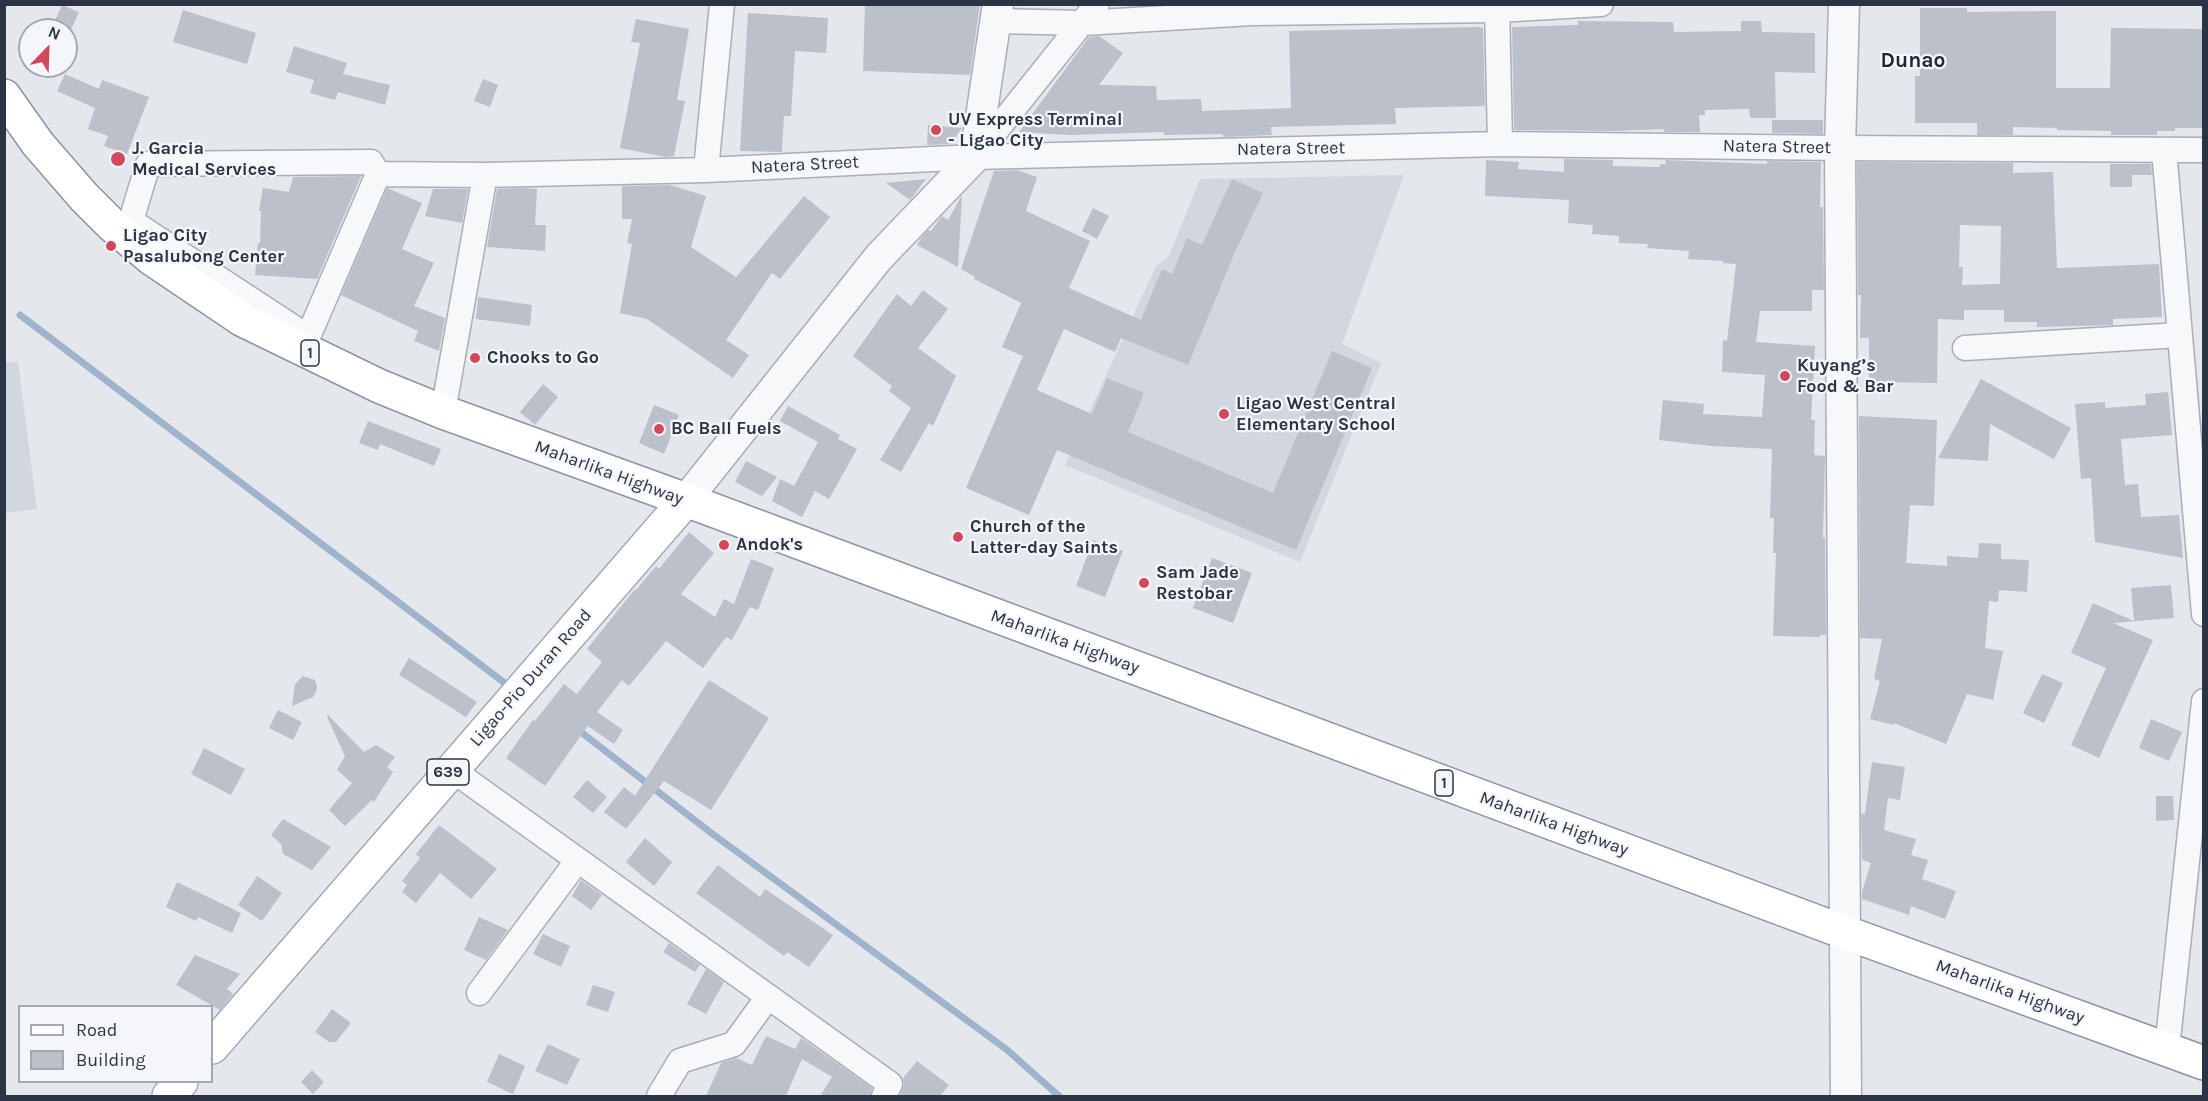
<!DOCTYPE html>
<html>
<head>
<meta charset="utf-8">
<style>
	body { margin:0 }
	#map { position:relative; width:2208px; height:1101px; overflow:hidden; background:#e4e7ec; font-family:Karla,sans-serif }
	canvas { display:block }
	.frame { position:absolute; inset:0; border:6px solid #2b3445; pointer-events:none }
	.legend { position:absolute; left:18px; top:1005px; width:195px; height:78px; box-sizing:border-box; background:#f4f6f9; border:2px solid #a4a8b1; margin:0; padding:8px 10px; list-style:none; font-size:18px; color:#2b3445 }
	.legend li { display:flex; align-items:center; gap:12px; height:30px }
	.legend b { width:30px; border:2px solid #a4a8b1 }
	.north { position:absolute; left:18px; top:18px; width:60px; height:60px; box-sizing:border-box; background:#f4f6f9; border:2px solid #a4a8b1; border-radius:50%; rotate:23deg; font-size:16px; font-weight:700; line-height:24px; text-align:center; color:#2b3445 }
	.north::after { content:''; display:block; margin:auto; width:21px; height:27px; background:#d1495b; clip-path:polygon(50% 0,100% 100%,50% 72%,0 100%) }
</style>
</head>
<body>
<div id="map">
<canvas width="2208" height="1101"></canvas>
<div class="frame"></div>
<ul class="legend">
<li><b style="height:8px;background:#fff"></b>Road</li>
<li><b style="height:16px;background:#bbc0ca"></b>Building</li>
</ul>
<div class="north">N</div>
</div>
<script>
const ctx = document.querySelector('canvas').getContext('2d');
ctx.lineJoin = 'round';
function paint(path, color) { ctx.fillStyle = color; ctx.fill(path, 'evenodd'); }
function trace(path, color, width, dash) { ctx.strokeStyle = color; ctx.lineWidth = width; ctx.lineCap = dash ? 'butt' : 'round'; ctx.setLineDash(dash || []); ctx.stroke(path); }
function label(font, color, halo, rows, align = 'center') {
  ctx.font = font + ' Karla,sans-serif'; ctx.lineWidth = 4.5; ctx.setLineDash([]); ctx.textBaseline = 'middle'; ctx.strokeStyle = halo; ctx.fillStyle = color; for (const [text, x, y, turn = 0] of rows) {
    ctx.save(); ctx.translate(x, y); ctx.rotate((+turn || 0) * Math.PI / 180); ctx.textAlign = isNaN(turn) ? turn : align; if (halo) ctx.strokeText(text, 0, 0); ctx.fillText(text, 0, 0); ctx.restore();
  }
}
paint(new Path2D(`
	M1404,175l-62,169 39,19 -81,199 -235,-97 91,-199 13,-10 31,-77z
	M18,362l19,147 -32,4v-150z`), '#d2d6de');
trace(new Path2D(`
	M20,315l486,369
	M577,729l133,103 296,217 53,47`), '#9fb4cc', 7);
paint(new Path2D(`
	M865,4h115l-10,71 -107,-4z
	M62,5l17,7 -9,20 -17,-7z
	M1920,8h47v4l89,-1v77h54l1,-60 93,1v99h-29v3h-18v4h-46v-4l-54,-1v-2l-44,-1v8h-36v-12h-62v-47h5z
	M183,10l73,23 -9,31 -74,-22z
	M748,13l80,5 -2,35 -31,-2 -4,65h-7l-2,36 -42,-1z
	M636,19l53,10 -12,71 8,1 -11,55 -9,1 -45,-9 20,-105 -9,-1z
	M1578,21l95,1 1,10 67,-1v-10h20l1,11 53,1v40l-40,-1 1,46h-26l-1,-9 -44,1v5h-6l1,17h-36v-3l-48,2 -102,-1 -2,-103 66,-2z
	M1480,27l3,1 2,78 -90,2 1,16 -125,3 1,8 -49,2v-3l-59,1v-3l-94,3 -51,-3 70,-95 10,-1 24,17 -24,32 57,1 1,14 44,-1 1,12 89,-3 -2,-77z
	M294,46l53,17 -4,11 47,11 -5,20 -47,-13 -3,8 -25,-7 4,-13 -28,-8z
	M65,74l34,15 3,-9 47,17 -22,57 -23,-8 4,-10 -20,-7 7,-21 -38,-17z
	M483,79l15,6 -8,22 -16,-6z
	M1772,120h51v14l-51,-1z
	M928,125l34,3 -11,16 -24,1z
	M1564,159l49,1v6l47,1v-3h6l-1,-4 102,4v-3l54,1 -1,45h3l1,83h-12v21h-52l-4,31 59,4 -4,74h4l-1,35 11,1 -2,82h2l1,97h-6v2l-47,-1 3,-83h-3l1,-35h-4l2,-69 -61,-3 -52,-6 4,-40 41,4 -1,10 59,3 3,-42 -43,-3 1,-32 4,1 9,-77 -13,-1v-2l-35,-2 1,-8 -42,-3 1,-4 -29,-1v-7l-27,-2 1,-9 -25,-2 1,-23 -84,-4 1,-36 33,2 -1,7 46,3z
	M1857,162l156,1v10l40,-1 4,96 102,-4 3,53 -49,2v6l-76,2v-5h-33v-12h-40v10l-26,-1 -1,64 -68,-1v-44h-9l1,-43h-3zM1960,225l41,1 -1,58 -38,1 1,-18h-4z
	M2110,164h41l1,11h-20v12h-22z
	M1017,170l20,7 -11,34 64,30 -21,47 72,32 21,-51 10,5 15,-36 15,7 30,-66 31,14 -28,59 -47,113 -67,-27 -6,14 -51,-23 -27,61 55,24 15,-36 37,15 -16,39 145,61 59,-142 40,17 -76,182 -239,-100 -28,65 -63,-27 57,-132 -21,-9 19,-44 -47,-24 1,-2 -14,-8 33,-98z
	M361,176l-44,103 -62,-4 3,-32h2l1,-32h-2l4,-23 26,4 4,-15z
	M926,179l-16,21 -24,-17z
	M670,185l36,11 -15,51 45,30 68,-81 26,21 -50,62 -8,-6 -46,67 23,15 -16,23 -86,-59 -27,-6 12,-69 -5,-1 5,-24h-10v-33z
	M387,188l35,15 -20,46 32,14 -20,43 31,12 -6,33 -25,-10 4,-10 -77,-36z
	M523,188l14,1 -2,36h11l-1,26 -58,-4 10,-58z
	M433,189h35l-6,34 -37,-7z
	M962,195l-4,72 -41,-22 4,-7 7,-8 3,1 11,-15 6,4z
	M1093,208l16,8 -12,23 -15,-8z
	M923,290l25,19 -30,39 38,28 -23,50 -4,-3 -28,49 -21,-12 31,-52 -22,-17 3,-5 -39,-30 44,-62 14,12z
	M478,297l54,8 -2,21 -54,-7z
	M1981,379l90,49 -17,31 -64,-35 -2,37 -50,-3z
	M543,384l15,13 -23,28 -15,-13z
	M2168,392l4,43 -51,4 4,46 13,-1 3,33 38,-2 4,43 -88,-16 -4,-64 -10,1 -6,-75 30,-2v6l41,-3 -1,-11z
	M654,405l25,10 -15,39 -25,-11z
	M788,406l52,29 -2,4 19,10 -28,50 -14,-8 -13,26 -30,-16 8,-22 14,7 24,-44 -38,-21z
	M1859,416l78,4 -3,86 -24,-1 -4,58 41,3v-10l31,2 1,-15 22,1v15l28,1 -2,32 -28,-2 -1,12 -9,-1 -4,47 18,3 -10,49 -26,-6 -21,50 -52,-21v2l-24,-6 10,-38 -6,-2 8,-40 -22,-1z
	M368,421l73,28 -7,17 -54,-22 -2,6 -19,-7z
	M746,461l31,16 -15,19 -27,-14z
	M689,532l25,21 -33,41 34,23 9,-18 10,5 17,-45 23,9 -16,42 -8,-3 -18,33 -6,-3 -23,31 -37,-27 -37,45 -7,-6 -25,32 26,18 -9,14 -26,-18 -43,60 -39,-28 27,-38 2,1 29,-37 13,10 25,-32 -15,-13 48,-60 1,1 20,-24 3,3z
	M1093,540l30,11 -18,46 -29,-11z
	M1212,558l40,15 -19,50 -40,-15z
	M2171,585l3,33 -61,5 40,17 -54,118 -28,-13 35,-77 -35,-15 22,-50 41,18 -3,-33z
	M409,658l68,44 -11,15 -67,-42z
	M2042,674l21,9 -19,40 -21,-10z
	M303,676l12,4 2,6 -1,6 -3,5 -21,9 3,-22z
	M709,680l60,38 -58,92 -47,-29 -38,48 -22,-17 20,-25 11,9z
	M278,710l24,12 -9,18 -24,-12z
	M328,715l36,37 12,-7 19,12 -8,10 6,5 -19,30 -2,-2 -27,26 -16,-16 23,-27 -15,-13 8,-14 -18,-39z
	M2151,719l31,13 -13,29 -30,-13z
	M204,748l41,21 -14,26 -40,-21z
	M1872,762l33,5 -5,33 -12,-2 -4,32 32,9 -5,16 17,5 -6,19 34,12 -11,28 -34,-13 -2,9 -47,-16v-7l9,-29 -9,-3 -1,-47 4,1z
	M587,780l20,17 -14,16 -20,-16z
	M2156,796h17l1,24 -18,1z
	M283,819l48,28 -19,23 -29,-16 -2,-10 -10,-9z
	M439,825l58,44 -26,30 -31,-26 -24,30 -14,-11 5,-7 -5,-4 18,-23 -4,-4z
	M645,838l27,24 -18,24 -28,-24z
	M718,865l42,32 5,-8 68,46 -24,32 -22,-15 -3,4 -88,-63z
	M257,876l25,17 -20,28 -24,-16z
	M581,880l21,15 -11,15 -19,-14z
	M177,882l64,31 -9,20 -34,-16 -2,4 -30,-14z
	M479,917l29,13 -22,30 -22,-10z
	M543,934l27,12 -9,21 -28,-13z
	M669,943l31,22 -5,7 -32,-20z
	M195,955l45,19 -13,15 6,5 -13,16 -44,-25z
	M706,969l18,13 -18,32 -19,-10z
	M593,985l22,7 -7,20 -22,-7z
	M332,1009l19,14 -15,19h-7l-14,-10z
	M766,1036l29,13 6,-11 71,50 -2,8h-50l12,-19 -30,-18 -16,37h-80l15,-33 15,-5 16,7z
	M548,1044l32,15 -13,26 -32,-14z
	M499,1054l26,12 -12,28 -26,-12z
	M917,1061l32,24 -9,11h-40l4,-12 -1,-6z
	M312,1070l12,12 -11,12 -12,-12z`), '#bbc0ca');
const minor = new Path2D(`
	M1497,4l3,140
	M996,21l87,2 169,-10 246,-3 103,-6
	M2164,150l40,464
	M975,157l122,-153
	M371,162l7,12 -70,163 -177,-116 17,-57z
	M706,170l16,-166
	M378,174l107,1 221,-5 269,-13 525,-13 340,4 364,2
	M1965,348l215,-13
	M443,412l42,-237
	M451,769l439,315 -6,12
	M479,993l99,-133
	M2167,1049l37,-348
	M659,1096l21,-35 54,-17 34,-47`);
const tertiary = new Path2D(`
	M1844,4l-4,144 6,948
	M686,500l193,-243 96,-100 23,-153`);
const primary = new Path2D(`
	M212,1047l474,-547
	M169,1096l12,-14`);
const trunk = new Path2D(`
	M4,96l34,48 46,53 29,29 38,32 92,62 136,66 64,26 243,88 1158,432 360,131`);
trace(minor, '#a9aeb7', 27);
trace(tertiary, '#a9aeb7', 33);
trace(primary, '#a3abb8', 36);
trace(trunk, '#8b94a3', 36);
trace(minor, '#f7f8fa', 24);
trace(tertiary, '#f7f8fa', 30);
trace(primary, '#fff', 33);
trace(trunk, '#fff', 33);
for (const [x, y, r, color] of [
	[936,130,6,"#d1495b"],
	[118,159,8,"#d1495b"],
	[111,246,6,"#d1495b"],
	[475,358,6,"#d1495b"],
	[1785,376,6,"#d1495b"],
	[1224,414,6,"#d1495b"],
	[659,429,6,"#d1495b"],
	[958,537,6,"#d1495b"],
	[724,545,6,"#d1495b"],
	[1144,583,6,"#d1495b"]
]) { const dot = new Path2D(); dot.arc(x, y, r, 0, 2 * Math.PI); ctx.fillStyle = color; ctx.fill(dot); trace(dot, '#f4f6f9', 2); }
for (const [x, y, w] of [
	[310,353,18],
	[448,772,42],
	[1444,783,18]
]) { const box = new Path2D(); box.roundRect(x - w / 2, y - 13, w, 26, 4.5); ctx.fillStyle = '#f4f6f9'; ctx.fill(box); trace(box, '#2b3445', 1.5); }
label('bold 16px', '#2b3445', null, [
	["1",310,353],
	["639",448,772],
	["1",1444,783]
]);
label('bold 18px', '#2b3445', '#f4f6f9', [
	["UV Express Terminal",948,120],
	["- Ligao City",948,141],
	["J. Garcia",132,149],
	["Medical Services",132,170],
	["Ligao City",123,236],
	["Pasalubong Center",123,257],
	["Chooks to Go",487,358],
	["Kuyang’s",1797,366],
	["Food & Bar",1797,387],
	["Ligao West Central",1236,404],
	["Elementary School",1236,425],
	["BC Ball Fuels",671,429],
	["Church of the",970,527],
	["Latter-day Saints",970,548],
	["Andok's",736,545],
	["Sam Jade",1156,573],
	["Restobar",1156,594]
], 'left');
label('18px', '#2b3445', '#f4f6f9', [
	["Natera Street",1777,147,1],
	["Natera Street",1291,149,-1],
	["Natera Street",805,165,-3],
	["Maharlika Highway",609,473,20],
	["Maharlika Highway",1065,642,20],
	["Ligao-Pio Duran Road",531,678,-49],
	["Maharlika Highway",1554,824,20],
	["Maharlika Highway",2010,992,20]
]);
label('bold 21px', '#1d2536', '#f4f6f9', [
	["Dunao",1913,61]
]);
</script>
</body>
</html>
